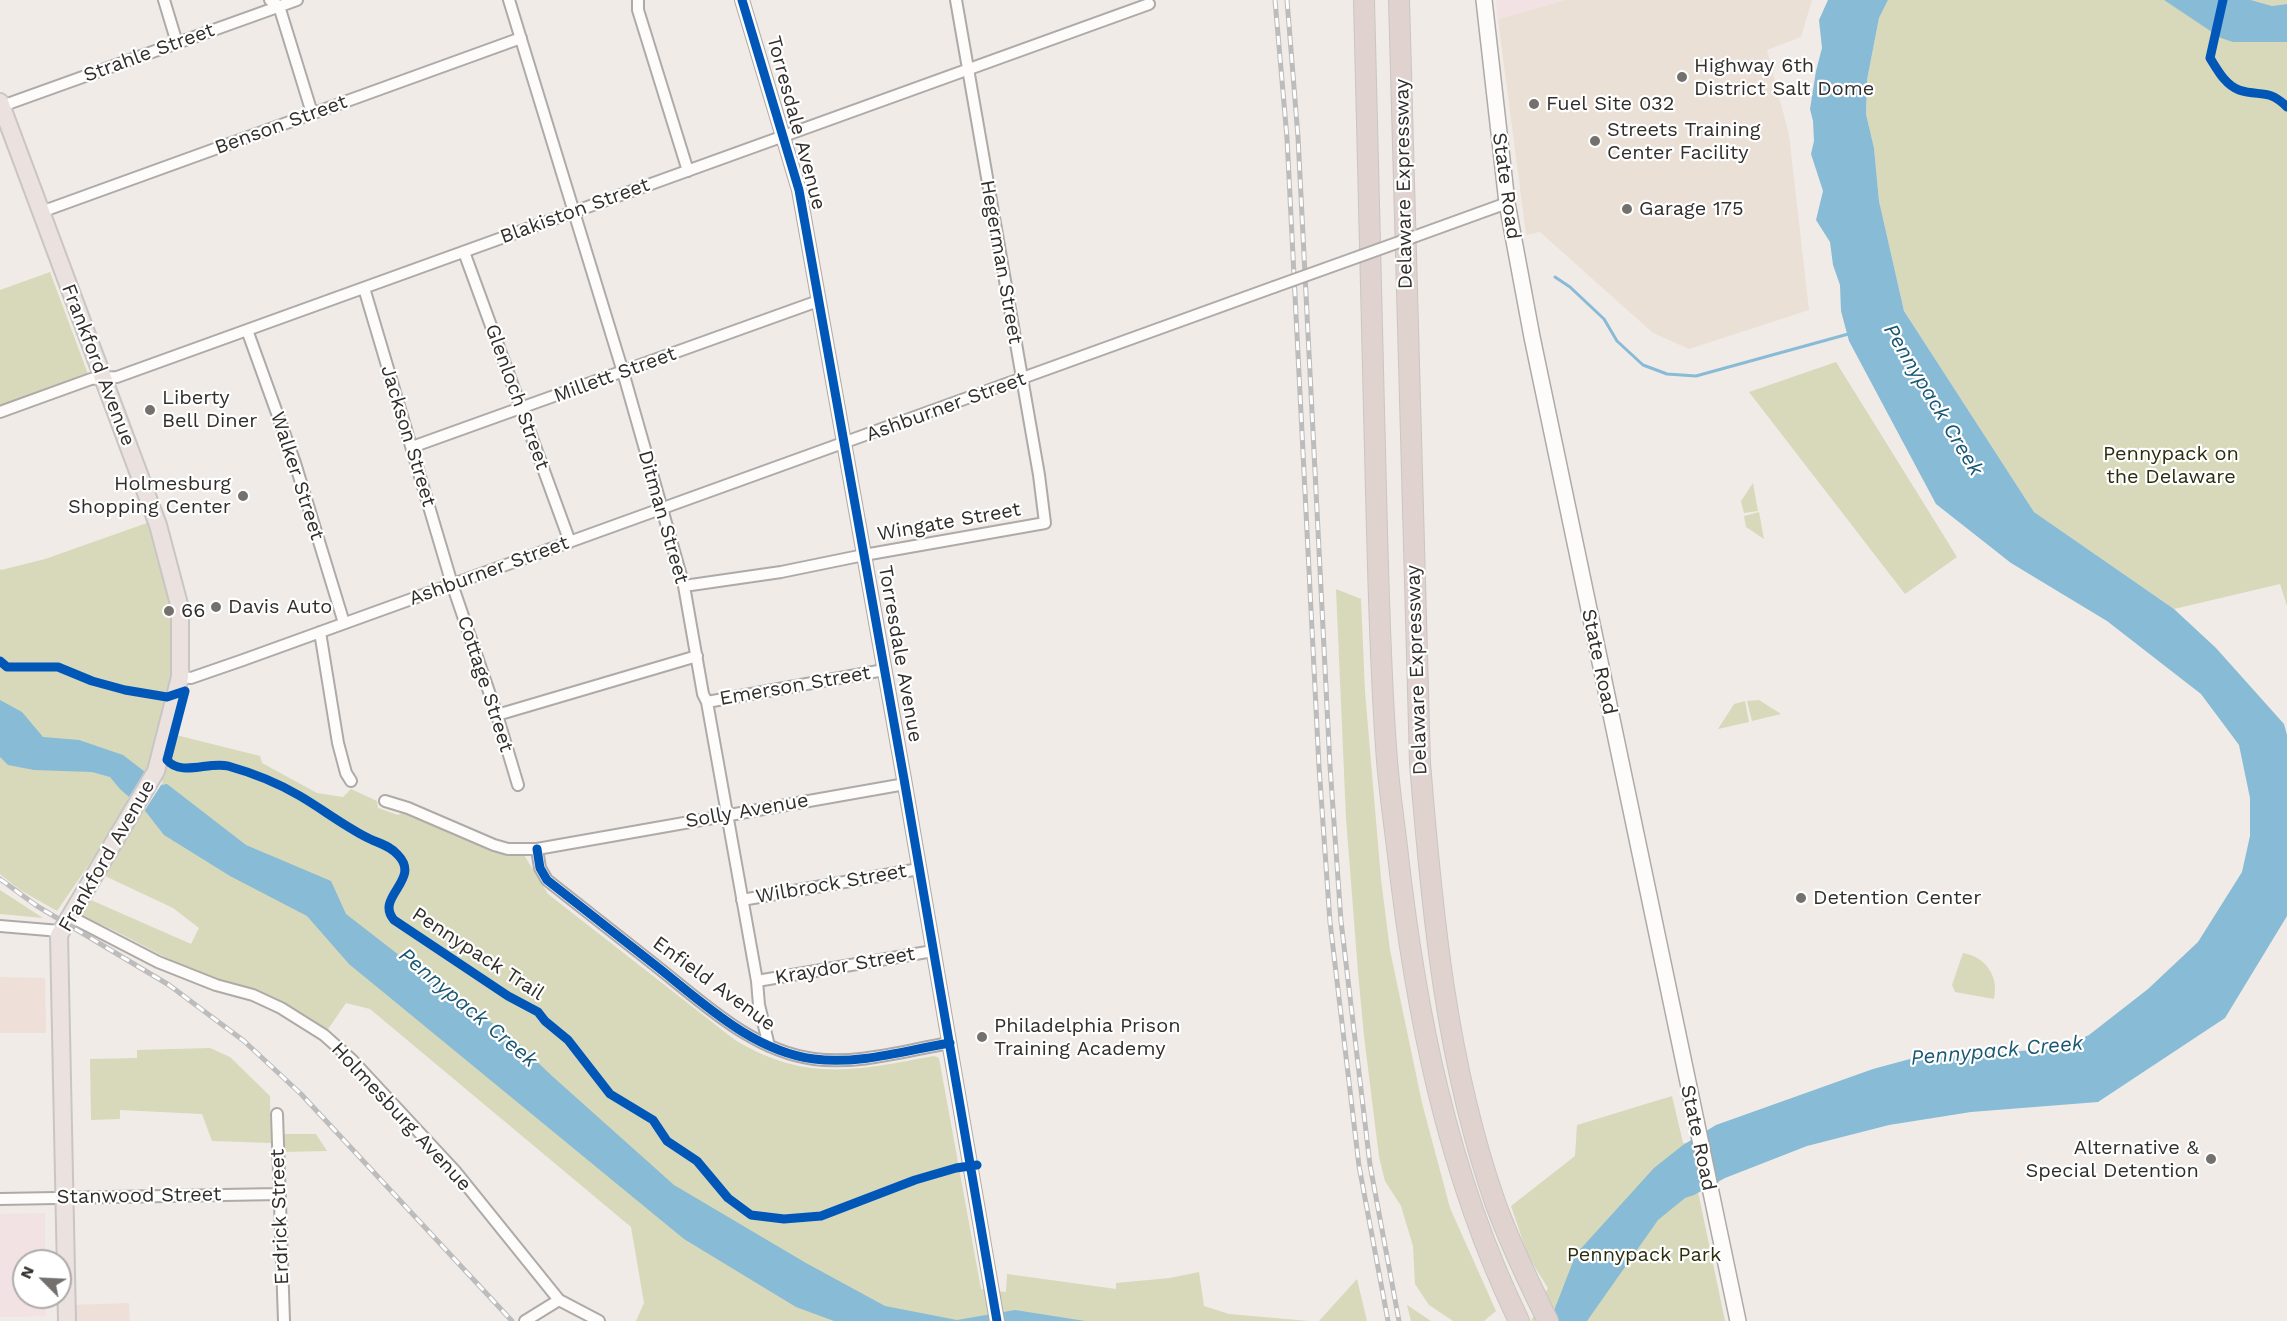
<!DOCTYPE html>
<html>
<head>
<meta charset="utf-8">
<style>
	body { margin:0 }
	#map { position:relative; width:2287px; height:1321px; overflow:hidden; background:#f0ebe7; font-family:"Work Sans",sans-serif }
	canvas { display:block }
	.north { position:absolute; left:12px; top:1249px; width:60px; height:60px; box-sizing:border-box; background:#fff; border:2px solid #adabaa; border-radius:50%; rotate:294deg; font-size:16px; font-weight:700; line-height:24px; text-align:center; color:#312e2b }
	.north::after { content:''; display:block; margin:auto; width:21px; height:27px; background:#74706d; clip-path:polygon(50% 0,100% 100%,50% 72%,0 100%) }
</style>
</head>
<body>
<div id="map">
<canvas width="2287" height="1321"></canvas>
<div class="north">N</div>
</div>
<script>
const ctx = document.querySelector('canvas').getContext('2d');
ctx.lineJoin = 'round';
function paint(path, color) { ctx.fillStyle = color; ctx.fill(path, 'evenodd'); }
function trace(path, color, width, dash) { ctx.strokeStyle = color; ctx.lineWidth = width; ctx.lineCap = dash ? 'butt' : 'round'; ctx.setLineDash(dash || []); ctx.stroke(path); }
function label(font, color, halo, rows, align = 'center') {
  ctx.font = font + ' "Work Sans",sans-serif'; ctx.lineWidth = 4.5; ctx.setLineDash([]); ctx.textBaseline = 'middle'; ctx.strokeStyle = halo; ctx.fillStyle = color; for (const [text, x, y, turn = 0] of rows) {
    ctx.save(); ctx.translate(x, y); ctx.rotate((+turn || 0) * Math.PI / 180); ctx.textAlign = isNaN(turn) ? turn : align; if (halo) ctx.strokeText(text, 0, 0); ctx.fillText(text, 0, 0); ctx.restore();
  }
}
paint(new Path2D(`
	M0,977l45,1 1,55h-46z
	M129,1303l1,18h-58v-16z`), '#efdfd9');
paint(new Path2D(`
	M1565,0h247l-11,37 -34,13 22,85 20,175 -120,39 -36,-16 -113,-101 -14,3 -28,-216z`), '#eae0d6');
paint(new Path2D(`
	M1496,0h69l-67,19z
	M45,1213v48h-21v36h22v19l-46,1v-103z`), '#f3e2e3');
paint(new Path2D(`
	M1888,0h276l69,42h54v564l-7,-22 -106,25 -140,-97 -130,-201 -25,-110 -5,-53 -8,-34 1,-34 12,-62z
	M2251,0h36v4l-15,2z
	M50,272l38,102 -88,31v-115z
	M1836,362l121,195 -52,37 -156,-202z
	M1753,483l5,28 -14,2 -3,-12z
	M1759,512l5,27 -18,-12 -2,-11z
	M147,523l23,81 2,78 -21,81 15,7 10,-35 84,21 2,7 55,30 26,4 8,-8 26,12 1,7 20,7 5,-3 54,23 67,20 24,39 187,146c71,43 123,30 199,16l5,2 42,231 25,3 1,-18 109,15v-6l54,-5 29,-6 5,34 25,8 80,7h-673l8,-18 -13,-76 -261,-218 -24,-6 -20,29c-12,-10 -24,-19 -38,-27 -33,-16 -70,-23 -104,-39 -35,-15 -67,-38 -104,-49l11,-17 100,44 8,-16 -26,-20 -70,-33 18,-31 -12,-9 -52,76 -37,-21 -20,-16v-305l1,1 44,-11z
	M1336,589l25,10 4,93 16,187 9,71 32,153 28,105 46,103 -12,10h-31l-24,-16 -14,-21 -2,-38 -12,-40 -16,-25 -6,-24 -15,-121 -6,-64 -12,-154z
	M1759,700l22,14 -29,7 -5,-20z
	M1745,701l4,21 -31,7 16,-25z
	M0,890l43,28 -43,-4z
	M1963,953c23,4 36,23 31,46l-39,-7 -3,-7z
	M210,1048l20,9 40,39 1,47 -59,-2 -10,-27 -82,-4v9l-29,1 -1,-61 47,-1v-8z
	M1672,1096l11,47h4l4,15 34,163h-194l17,-33 -20,-32 -17,-50 64,-50 2,-31z
	M280,1134h36l11,17 -46,1z
	M1357,1279l10,42h-48z
	M1407,1305l24,16h-20z`), '#d8d8ba');
paint(new Path2D(`
	M1828,0h60l-9,18 -12,62 -1,34 8,34 5,53 25,110 130,201 140,97 42,39 68,76 3,11v181l-62,102 -127,84 -127,10 -82,13 -82,21 -82,32 -31,17 -9,3 -27,22 -71,101h-37l26,-67 78,-86 29,-23 33,-20 157,-56 37,-10 151,-11 28,-13 59,-46 50,-47 44,-70 8,-36v-38l-11,-53 -38,-51 -94,-73 -96,-58 -75,-59 -87,-163 -8,-30 -1,-26 -7,-20 -3,-23 -14,-22 7,-29 -12,-37 3,-13 -1,-20 -3,-12 6,-38 6,-23 -3,-28z
	M2164,0h87l21,6 15,-2v38h-54l-12,-4z
	M0,700l22,12 21,25 36,3 44,15 39,30 5,-1 79,61 85,36 15,33 116,90 43,27 47,45 122,109 132,78 79,43 72,14 58,-10 70,11h-251l-38,-14 -112,-68 -335,-275 -42,-48 -77,-40 -66,-41 -18,-23 -26,-23 -10,-12 -18,-5 -58,-2 -26,-5 -8,-8z`), '#87bbd6');
paint(new Path2D(`
	M146,770l17,12 -20,31 -16,-13z`), '#f0ebe7');
trace(new Path2D(`
	M1555,277l15,10 34,32 13,22 26,24 24,9 29,2 156,-43`), '#87bbd6', 3);
const minor = new Path2D(`
	M164,0l13,43
	M270,0l9,6 33,107
	M509,0l114,372 61,214 19,108 4,8 50,279 2,24 10,41
	M638,0v10l50,161
	M2,106l295,-106
	M41,212l480,-174
	M1416,236l91,-33
	M464,252l106,290
	M364,288l88,296 45,131 21,70
	M247,330l48,133 49,160
	M0,412l91,-33 26,-2 1032,-373
	M412,447l406,-146
	M684,586l97,-14 83,-17 181,-32 -6,-48 -83,-475
	M320,632l18,111 8,30 5,8
	M180,677l11,1 52,-18 1031,-373
	M707,702l177,-32
	M497,715l200,-59
	M385,801l23,7 86,37 14,4h29l368,-65
	M537,849l3,19 7,12c36,28 72,57 108,85 47,37 97,86 159,94 45,6 93,-9 136,-16
	M742,900l177,-31
	M69,916l89,46 58,23 37,10 28,13 43,27 28,25 103,111 104,129 40,21
	M0,926l60,5
	M757,981l176,-30
	M277,1114l7,207
	M0,1199l279,-5
	M525,1321l34,-21`);
const tertiary = new Path2D(`
	M742,0l57,190 105,589 93,542`);
const secondary = new Path2D(`
	M1484,0l23,203 25,134 206,984`);
const primary = new Path2D(`
	M0,102l158,423 22,83v69l-24,94 -97,164 8,386`);
const motorway = new Path2D(`
	M1364,0c4,164 7,328 12,491 2,86 4,171 10,256 2,34 7,67 11,100 18,163 50,326 122,474
	M1399,0l21,763c12,149 26,300 76,442 15,40 33,78 52,116`);
trace(minor, '#aeaaa7', 14);
trace(tertiary, '#aeaaa7', 16);
trace(secondary, '#aeaaa7', 18);
trace(primary, '#c8c6c4', 20);
trace(motorway, '#c8c6c4', 22);
trace(minor, '#fdfcfb', 10);
trace(tertiary, '#fdfcfb', 14);
trace(secondary, '#fdfcfb', 15);
trace(primary, '#ebe2e0', 16);
trace(motorway, '#e0d2ce', 20);
const rail = new Path2D(`
	M1275,0l12,138 32,629 11,155 29,244 29,155
	M1287,0l11,137 32,629 11,155 29,244 29,156
	M0,879l37,27 132,79 75,56 57,53 211,227`);
trace(rail, '#bdbcbc', 5);
trace(rail, '#fff', 3, [9]);
const minorBridge = new Path2D(`
	M1274,287l142,-51`);
trace(minorBridge, '#aeaaa7', 14, []);
trace(minorBridge, '#fdfcfb', 10);
trace(new Path2D(`
	M742,0l57,190 105,589 93,542
	M2223,0l-13,58c7,11 15,27 29,32 21,7 29,-2 48,17
	M0,661l7,6h51l34,14 33,9 42,7 18,-6
	M185,691l-18,69c14,17 42,1 61,6 25,7 50,17 72,30 22,13 43,29 66,41 11,6 24,8 32,18 24,25 -24,42 -4,65l114,76 30,16 7,9 23,19 42,54 43,26 14,21 30,20 31,37 23,17 33,4 37,-3 94,-36 41,-12 21,-3
	M537,849l3,19 7,12c36,28 72,57 108,85 47,37 97,86 159,94 45,6 93,-9 136,-16`), '#0057b8', 9);
for (const [x, y, r, color] of [
	[1682,77,6,"#74706d"],
	[1534,104,6,"#74706d"],
	[1595,141,6,"#74706d"],
	[1627,209,6,"#74706d"],
	[150,410,6,"#74706d"],
	[243,496,6,"#74706d"],
	[216,607,6,"#74706d"],
	[169,611,6,"#74706d"],
	[1801,898,6,"#74706d"],
	[982,1037,6,"#74706d"],
	[2211,1159,6,"#74706d"]
]) { const dot = new Path2D(); dot.arc(x, y, r, 0, 2 * Math.PI); ctx.fillStyle = color; ctx.fill(dot); trace(dot, '#fff', 2); }
label('20px', '#312e2b', '#fff', [
	["Strahle Street",149,53,-20],
	["Torresdale Avenue",796,123,75],
	["Benson Street",281,125,-20],
	["Delaware Expressway",1404,184,-91],
	["State Road",1506,186,82],
	["Blakiston Street",575,211,-20],
	["Hegerman Street",1001,262,80],
	["Frankford Avenue",98,365,69],
	["Millett Street",615,375,-20],
	["Glenloch Street",517,397,70],
	["Ashburner Street",946,407,-20],
	["Jackson Street",408,436,73],
	["Walker Street",297,476,72],
	["Ditman Street",663,517,74],
	["Wingate Street",949,522,-10],
	["Ashburner Street",489,571,-20],
	["Torresdale Avenue",900,654,80],
	["State Road",1599,662,78],
	["Delaware Expressway",1417,670,-92],
	["Cottage Street",485,684,72],
	["Emerson Street",795,686,-10],
	["Solly Avenue",747,811,-10],
	["Frankford Avenue",107,856,-60],
	["Wilbrock Street",831,884,-10],
	["Pennypack Trail",478,954,33],
	["Kraydor Street",845,966,-10],
	["Enfield Avenue",714,984,36],
	["Holmesburg Avenue",401,1117,47],
	["State Road",1698,1138,78],
	["Stanwood Street",139,1196,-1],
	["Erdrick Street",280,1217,-92]
]);
label('20px', '#312e2b', '#fff', [
	["Highway 6th",1694,66],
	["District Salt Dome",1694,89],
	["Fuel Site 032",1546,104],
	["Streets Training",1607,130],
	["Center Facility",1607,153],
	["Garage 175",1639,209],
	["Liberty",162,398],
	["Bell Diner",162,421],
	["Holmesburg",231,484,"right"],
	["Shopping Center",231,507,"right"],
	["Davis Auto",228,607],
	["66",181,611],
	["Detention Center",1813,898],
	["Philadelphia Prison",994,1026],
	["Training Academy",994,1049],
	["Alternative &",2199,1148,"right"],
	["Special Detention",2199,1171,"right"]
], 'left');
label('20px', '#2b2d0d', '#fff', [
	["Pennypack on",2171,454],
	["the Delaware",2171,477],
	["Pennypack Park",1644,1255]
]);
label('italic 21px', '#1a5772', '#fff', [
	["Pennypack Creek",1933,400,59],
	["Pennypack Creek",468,1008,40],
	["Pennypack Creek",1997,1051,-5]
]);
</script>
</body>
</html>
